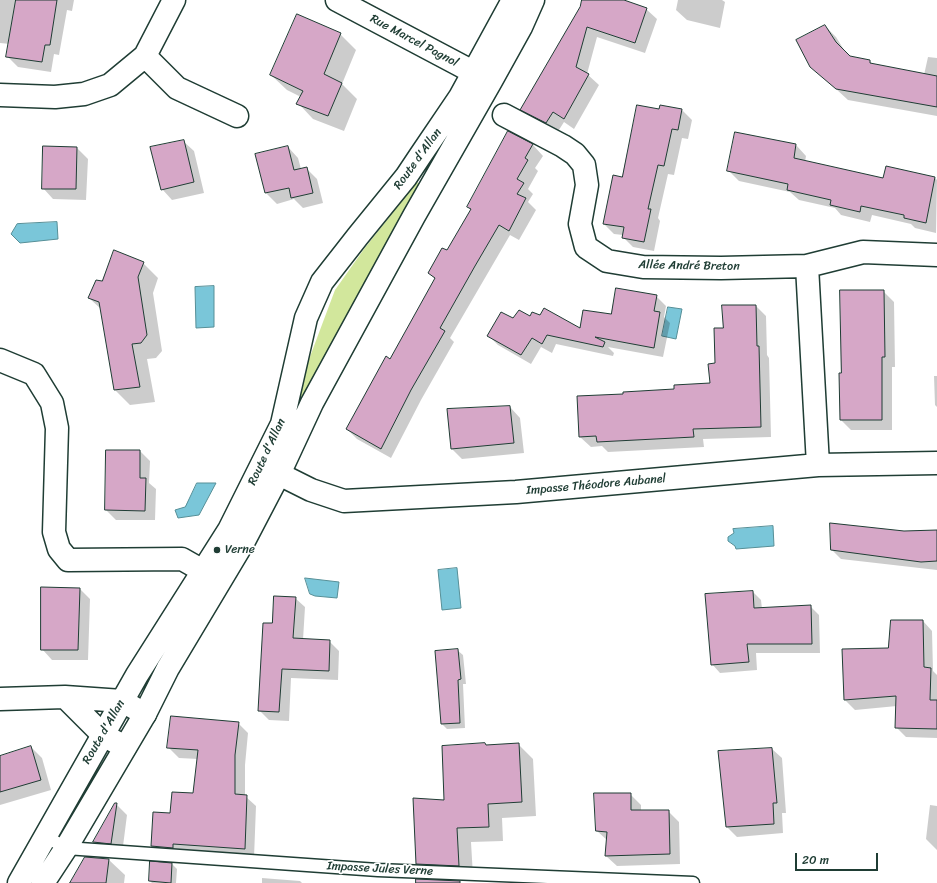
<!DOCTYPE html>
<html>
<head>
<meta charset="utf-8">
<style>
	body { margin:0 }
	#map { position:relative; width:937px; height:883px; overflow:hidden; background:#fff; font-family:Sriracha,sans-serif }
	canvas { display:block }
	.scale { position:absolute; left:795px; top:853px; width:83px; height:18px; box-sizing:border-box; border:2px solid #1f3d34; border-top:0; padding-left:5px; font-size:12px; line-height:14px; white-space:nowrap; color:#1f3d34; -webkit-text-stroke:3px #fff; paint-order:stroke }
</style>
</head>
<body>
<div id="map">
<canvas width="937" height="883"></canvas>
<div class="scale">20 m</div>
</div>
<script>
const ctx = document.querySelector('canvas').getContext('2d');
ctx.lineJoin = 'round';
function paint(path, color) { ctx.fillStyle = color; ctx.fill(path, 'evenodd'); }
function trace(path, color, width, dash) { ctx.strokeStyle = color; ctx.lineWidth = width; ctx.lineCap = dash ? 'butt' : 'round'; ctx.setLineDash(dash || []); ctx.stroke(path); }
function label(font, color, halo, rows, align = 'center') {
  ctx.font = font + ' Sriracha,sans-serif'; ctx.lineWidth = 3.5; ctx.setLineDash([]); ctx.textBaseline = 'middle'; ctx.strokeStyle = halo; ctx.fillStyle = color; for (const [text, x, y, turn = 0] of rows) {
    ctx.save(); ctx.translate(x, y); ctx.rotate((+turn || 0) * Math.PI / 180); ctx.textAlign = isNaN(turn) ? turn : align; if (halo) ctx.strokeText(text, 0, 0); ctx.fillText(text, 0, 0); ctx.restore();
  }
}
paint(new Path2D(`
	M417,182l7,6 -129,232 13,-58 27,-72 29,-41z`), '#d2e79c');
const water = new Path2D(`
	M57,222l1,17 -38,4 -9,-9 6,-10z
	M214,286v41l-18,1 -1,-41z
	M668,307l14,2 -6,30 -14,-3z
	M197,483h19l-17,32 -21,3 -3,-8 10,-3z
	M773,526l1,20 -38,3 -1,-3 -7,-5v-4l6,-4 -1,-4z
	M457,568l4,40 -19,2 -4,-40z
	M305,578l34,4 -2,16 -22,-2 -5,-2z`);
paint(water, '#7ac6d9');
trace(water, '#568f97', 1);
paint(new Path2D(`
	M0,0h74l-2,11 -5,-1 -8,45 -5,-1 -3,18 -33,-5 -10,-10 2,-13 -10,-1z
	M584,0h38l24,9 11,10 -12,34 -48,-16 -10,37 12,11 -25,44 -10,-7 -7,11 -25,-13 -10,-11 59,-101z
	M678,0h44l3,2 -5,26 -33,-8 -11,-10z
	M825,26l11,11 10,16 4,4 20,4 3,4 51,10 4,-18 9,1v58l-89,-16 -37,-34z
	M340,34l16,16 -14,34 15,15 -13,32 -31,-12 -15,-16 3,-6 -14,-7 -16,-15z
	M660,110h22l10,10 -4,19 -6,-1 -8,37 -6,-1 -10,44 2,3 -6,30 -21,-4 -10,-10v-2l-9,-1 -10,-10 19,-46z
	M509,133l24,12 10,11 -8,12 3,3 -10,18 5,5 -5,8 8,8 -17,30 -9,-5 -60,103 4,4 -33,58 -30,58 -34,-19 -10,-10 43,-69 45,-81 -6,-6 19,-21 23,-42 -3,-3z
	M736,133l60,12 10,11 -1,6 79,18 51,-2 2,2 -1,53 -21,-5 -4,-4 -39,-9 -2,7 -29,-7 -6,-7 -36,-8 -9,-8 -51,-11 -11,-11z
	M183,141l11,10 10,42 -32,7 -10,-11z
	M44,147l33,1 11,11 -2,41 -33,-1 -10,-11z
	M288,147l10,11 3,11 5,-1 11,11 6,24 -20,5 -9,-9 -17,5 -11,-11 -10,-38z
	M143,263l15,15 -5,15 9,58 -6,7 -9,1 8,43 -25,3 -15,-15 -14,-81 -12,-11 13,-16z
	M883,291l11,11 1,65h-3v63h-41l-10,-10 1,-46z
	M656,296l10,10 -2,11 6,6 -7,34 -55,-10 6,6 -1,3 -57,-12 -4,9 -11,-6 -10,17 -33,-19 -9,-9 25,-16 16,-3 50,13z
	M756,306l10,10 1,39 2,3 2,79 -68,2 1,8 -96,5 -6,-6 -11,1 -11,-10 96,-47 35,-6 13,-55z
	M934,376h3v31l-2,-2z
	M510,407l10,11 4,35 -62,6 -10,-10 -4,-39z
	M140,451l10,10 -1,22 7,6 -1,31h-39l-10,-10z
	M937,531v39l-96,-11 -9,-9 72,-18z
	M80,589l10,10 -2,61h-36l-10,-11z
	M753,592l8,8 1,9 48,-3 9,9 1,38h-64l1,17 -37,3 -8,-9z
	M295,598l10,9 -2,33 26,1 10,10 -1,29 -47,-2 -2,43 -20,-1 -10,-10 14,-86z
	M923,621l9,10 1,40 4,4v63l-31,-1 -10,-10 1,-21 -42,4 -10,-10 -2,-50 46,-1z
	M457,650l6,5 3,29h-3l2,44 -18,1 -5,-5z
	M238,723l10,10 -3,32v31l11,10 -2,52 -92,-2 -10,-10 2,-33 17,1 23,-20 4,-35 -19,-1 -10,-10z
	M485,744l2,2 31,-2 15,15 3,57 -34,2 1,23 -32,1 2,34 -42,2 -14,-14 28,-63z
	M31,747l11,11 9,32 -51,15v-48z
	M772,749l10,9 4,55h-4l1,20 -46,4 -10,-10z
	M630,794l11,11v6h27l11,11 1,42 -63,2 -11,-10 1,-16 -10,-9z
	M116,804l11,11 -5,39 -17,-1 -10,-11z
	M930,805l7,1v44l-11,-11z
	M109,860l16,15 -1,8h-47z
	M172,864l5,5 -1,14h-24l-2,-2z
	M262,878l38,3 2,2h-40z`), '#0003');
const building = new Path2D(`
	M16,0h41l-7,45h-5l-3,17 -36,-5z
	M582,0h42l23,8 -12,35 -48,-16 -11,40 13,7 -25,45 -11,-7 -7,11 -26,-13 60,-103z
	M297,14l44,19 -17,41 18,9 -14,33 -32,-12 7,-13 -33,-16z
	M825,25l11,17 14,14 20,4v3l67,13v31l-101,-18 -26,-22 -14,-27z
	M637,105l22,4 1,-4 22,4 -4,21 -6,-1 -8,37 -6,-1 -10,44h3l-7,33 -22,-4 2,-11 -21,-3 10,-49 9,2z
	M508,131l25,13 -8,14 3,2 -11,19 7,4 -7,11 9,4 -17,33 -10,-6 -24,41 -35,62 5,3 -34,59 -30,59 -35,-20 40,-73 4,3 45,-81 -7,-5 14,-25 5,2 24,-41 -4,-2z
	M735,132l61,12 -2,14 89,20 3,-12 49,11 -9,46 -22,-5v-3l-43,-9 -1,6 -30,-7 1,-5 -44,-10 1,-6 -61,-13z
	M184,140l10,42 -33,8 -11,-43z
	M43,146l34,1 -1,42h-34z
	M288,146l6,24 13,-3 6,26 -22,5 -2,-10 -24,5 -10,-39z
	M114,250l30,12 -6,15 9,58 -6,8 -9,1 8,43 -26,3 -15,-88 -11,-4 8,-18 6,1z
	M616,288l41,7 -3,16 6,1 -6,36 -59,-11 10,5 -2,5 -56,-12 -5,9 -10,-6 -11,17 -34,-19 14,-24 12,6 6,-8 11,6 2,-4 8,3 4,-7 36,20 3,-18 28,4z
	M840,290h44l1,67h-3v63h-42l-1,-47h2z
	M722,305h34l1,41h2l2,81 -68,2 1,8 -97,5 -1,-6 -17,1 -2,-41 46,-2v-2l51,-3v-4l36,-2 -2,-19 7,-1 -1,-35h9z
	M510,406l4,37 -63,6 -4,-40z
	M106,450h34v28h6l-1,33 -40,-1z
	M830,523l74,8 33,-1v31l-16,1 -90,-12z
	M41,587l39,1 -2,62h-37z
	M753,591l1,17 57,-3 1,39h-65l2,18 -38,3 -6,-71z
	M274,596l22,1 -3,41 37,2 -1,31 -47,-2 -3,43 -21,-1 5,-88h9z
	M891,620h32l1,47 7,1 -1,32h7v29l-42,-1 1,-32 -52,4 -2,-51 46,-1z
	M458,649l3,30 -3,1 2,43 -19,1 -6,-73z
	M171,716l68,6 -4,33v39l12,1 -2,54 -72,-5v4l-22,-2 2,-34 17,1 2,-21 21,1 5,-43 -31,-2z
	M485,743l1,2 33,-2 3,59 -34,2 1,23 -32,1 2,38 -43,-2 -3,-66 31,2 -2,-54z
	M31,746l10,34 -41,12v-36z
	M772,748l5,55h-4l1,21 -48,3 -8,-76z
	M594,793h37v17h38l1,44 -65,2 2,-24 -11,-1z
	M115,803h2l-6,41 -18,-2z
	M85,857l24,2 -3,24h-36z
	M150,861l22,2 -1,20 -22,-2z
	M416,879l44,2v2h-44z`);
paint(building, '#d6a7c7');
trace(building, '#1f3d34', 1);
const service = new Path2D(`
	M45,836l21,12 312,22 315,13`);
const minor = new Path2D(`
	M337,0l153,81
	M145,56l32,32 60,28
	M0,95l55,2 29,-3 26,-9 35,-29 29,-56
	M504,115l59,31 12,8 9,11 3,20 -7,39 6,23 21,14 36,6 78,1 86,-2 56,-14 74,3
	M807,266l11,199
	M0,360l34,14 18,29 5,25 -3,104 5,17 9,11 114,-1 37,21
	M263,463l16,11 32,16 33,11 172,-9 302,-27 119,-2
	M65,697l38,38 22,12
	M0,699l65,-2 57,4 23,13`);
const tertiary = new Path2D(`
	M19,883l118,-208 92,-145 53,-106 24,-106 16,-36 36,-46 48,-59 14,-21 40,-59 53,-97
	M43,883l23,-35 79,-134 23,-46 76,-127 35,-67 33,-71 102,-187 77,-135 30,-54 12,-27`);
trace(service, '#1f3d34', 15);
trace(minor, '#1f3d34', 25);
trace(tertiary, '#1f3d34', 25);
trace(service, '#fff', 12);
trace(minor, '#fff', 22);
trace(tertiary, '#fff', 22);
for (const [x, y, r, color] of [
	[217,550,4,"#1f3d34"]
]) { const dot = new Path2D(); dot.arc(x, y, r, 0, 2 * Math.PI); ctx.fillStyle = color; ctx.fill(dot); trace(dot, '#fff', 1.5); }
label('12px', '#1f3d34', '#fff', [
	["Rue Marcel Pagnol",414,41,28],
	["Route d'Allan",418,159,-54],
	["Allée André Breton",689,266,1],
	["Route d'Allan",267,452,-65],
	["Impasse Théodore Aubanel",596,485,-5],
	["Route d'Allan",104,732,-60],
	["Impasse Jules Verne",380,869,3]
]);
label('12px', '#1f3d34', '#fff', [
	["Verne",225,550]
], 'left');
</script>
</body>
</html>
